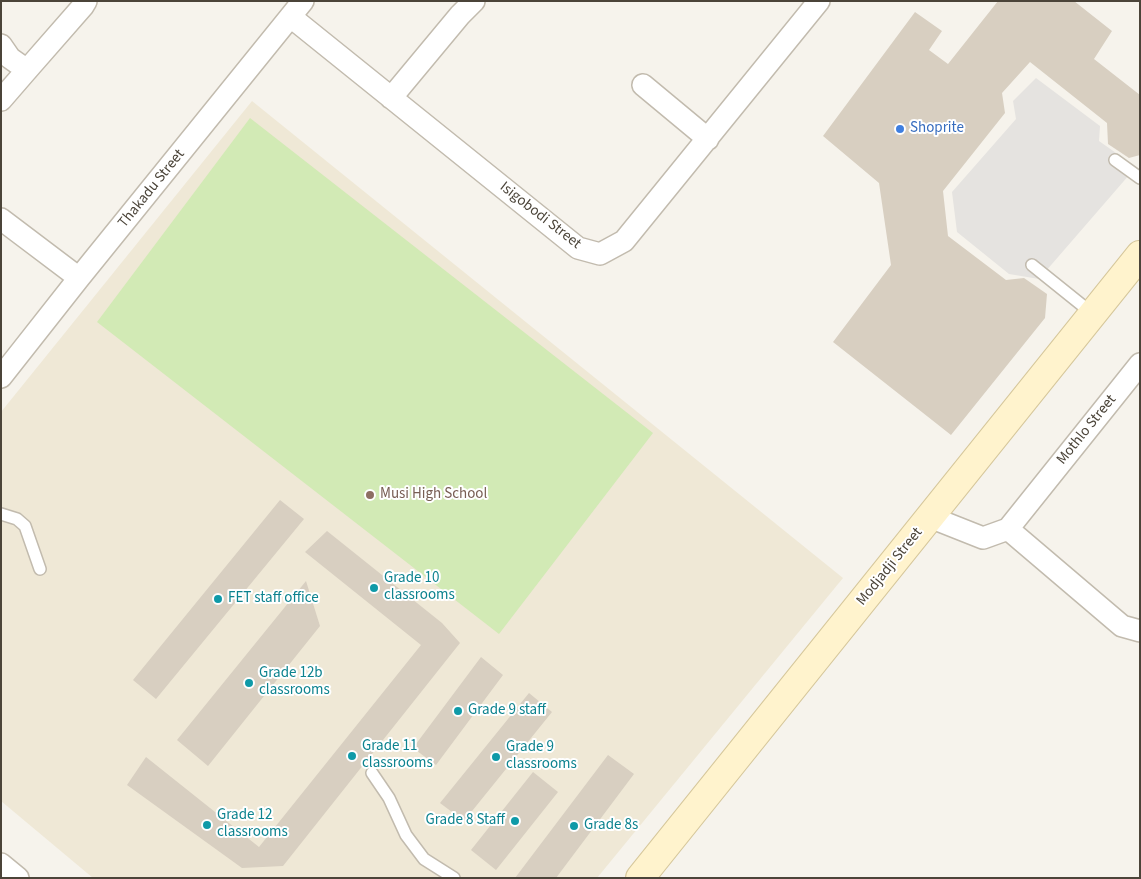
<!DOCTYPE html>
<html>
<head>
<meta charset="utf-8">
<style>
	body { margin:0 }
	#map { position:relative; width:1141px; height:879px; overflow:hidden; background:#f6f3ec; font-family:"Source Sans 3",sans-serif }
	canvas { display:block }
	.frame { position:absolute; inset:0; border:2px solid #4b4439; pointer-events:none }
</style>
</head>
<body>
<div id="map">
<canvas width="1141" height="879"></canvas>
<div class="frame"></div>
</div>
<script>
const ctx = document.querySelector('canvas').getContext('2d');
ctx.lineJoin = 'round';
function paint(path, color) { ctx.fillStyle = color; ctx.fill(path, 'evenodd'); }
function trace(path, color, width, dash) { ctx.strokeStyle = color; ctx.lineWidth = width; ctx.lineCap = dash ? 'butt' : 'round'; ctx.setLineDash(dash || []); ctx.stroke(path); }
function label(font, color, halo, rows, align = 'center') {
  ctx.font = font + ' "Source Sans 3",sans-serif'; ctx.lineWidth = 4; ctx.setLineDash([]); ctx.textBaseline = 'middle'; ctx.strokeStyle = halo; ctx.fillStyle = color; for (const [text, x, y, turn = 0] of rows) {
    ctx.save(); ctx.translate(x, y); ctx.rotate((+turn || 0) * Math.PI / 180); ctx.textAlign = isNaN(turn) ? turn : align; if (halo) ctx.strokeText(text, 0, 0); ctx.fillText(text, 0, 0); ctx.restore();
  }
}
paint(new Path2D(`
	M252,101l591,477 -246,300h-504l-92,-77v-389z`), '#efe8d6');
paint(new Path2D(`
	M250,118l403,315 -154,201 -402,-312z`), '#d2eab5');
paint(new Path2D(`
	M1036,78l64,48 -1,15 37,26 -97,112 -30,-5 -52,-42 -5,-40 64,-73 -3,-18z`), '#e5e3e0');
paint(new Path2D(`
	M998,1h76l38,30 -18,28 46,36v60l-11,3 -21,-14 -1,-21 -77,-61 -28,31 3,20 -62,78 5,45 58,44 18,-2 23,16 -2,24 -94,117 -118,-93 58,-77 -12,-82 -56,-47 92,-124 27,19 -13,19 19,14z
	M280,500l24,19 -148,180 -23,-19z
	M327,531l115,92 18,20 -177,223 -41,2 -115,-83 19,-28 113,90 162,-202 -116,-93z
	M306,581l14,45 -112,140 -31,-26z
	M481,657l22,18 -67,90 -23,-17z
	M529,693l23,19 -88,109 -24,-18z
	M608,755l26,19 -78,104h-41z
	M533,772l25,20 -62,78 -25,-20z`), '#d8cfc1');
const lane = new Path2D(`
	M1115,160l25,18
	M1032,265l61,49
	M1,514l16,5 8,7 15,43
	M372,773l17,25 17,37 18,24 30,19`);
const street = new Path2D(`
	M291,17l287,231 22,6 24,-13 195,-240
	M1,45l9,13 17,12
	M643,85l65,54
	M391,98l69,-83 14,-14
	M1,100l26,-30 56,-64 3,-5
	M1,219l78,59
	M1,377l78,-99 224,-277
	M930,517l53,21 25,-9 132,-165
	M1008,529l114,97 18,5
	M1,864l17,14`);
const secondary = new Path2D(`
	M640,878l500,-623`);
trace(lane, '#c2bbae', 14);
trace(street, '#c2bbae', 24);
trace(secondary, '#d6c79b', 30);
trace(lane, '#fff', 11);
trace(street, '#fff', 21);
trace(secondary, '#fff3cd', 28);
for (const [x, y, r, color] of [
	[900,129,5,"#3f7fe0"],
	[370,495,5,"#8d6e63"],
	[374,588,5,"#0f9aa8"],
	[218,599,5,"#0f9aa8"],
	[249,683,5,"#0f9aa8"],
	[458,711,5,"#0f9aa8"],
	[352,756,5,"#0f9aa8"],
	[496,757,5,"#0f9aa8"],
	[515,821,5,"#0f9aa8"],
	[207,825,5,"#0f9aa8"],
	[574,826,5,"#0f9aa8"]
]) { const dot = new Path2D(); dot.arc(x, y, r, 0, 2 * Math.PI); ctx.fillStyle = color; ctx.fill(dot); trace(dot, '#fff', 2); }
label('15px', '#366cbe', '#fff', [
	["Shoprite",910,129]
], 'left');
label('15px', '#4b4439', '#fff', [
	["Thakadu Street",152,189,-51],
	["Isigobodi Street",540,216,38],
	["Mothlo Street",1087,430,-51],
	["Modjadji Street",890,567,-51]
]);
label('15px', '#785e54', '#fff', [
	["Musi High School",380,495]
], 'left');
label('15px', '#0d838f', '#fff', [
	["Grade 10",384,579],
	["classrooms",384,596],
	["FET staff office",228,599],
	["Grade 12b",259,674],
	["classrooms",259,691],
	["Grade 9 staff",468,711],
	["Grade 11",362,747],
	["classrooms",362,764],
	["Grade 9",506,748],
	["classrooms",506,765],
	["Grade 12",217,816],
	["classrooms",217,833],
	["Grade 8 Staff",505,821,"right"],
	["Grade 8s",584,826]
], 'left');
</script>
</body>
</html>
